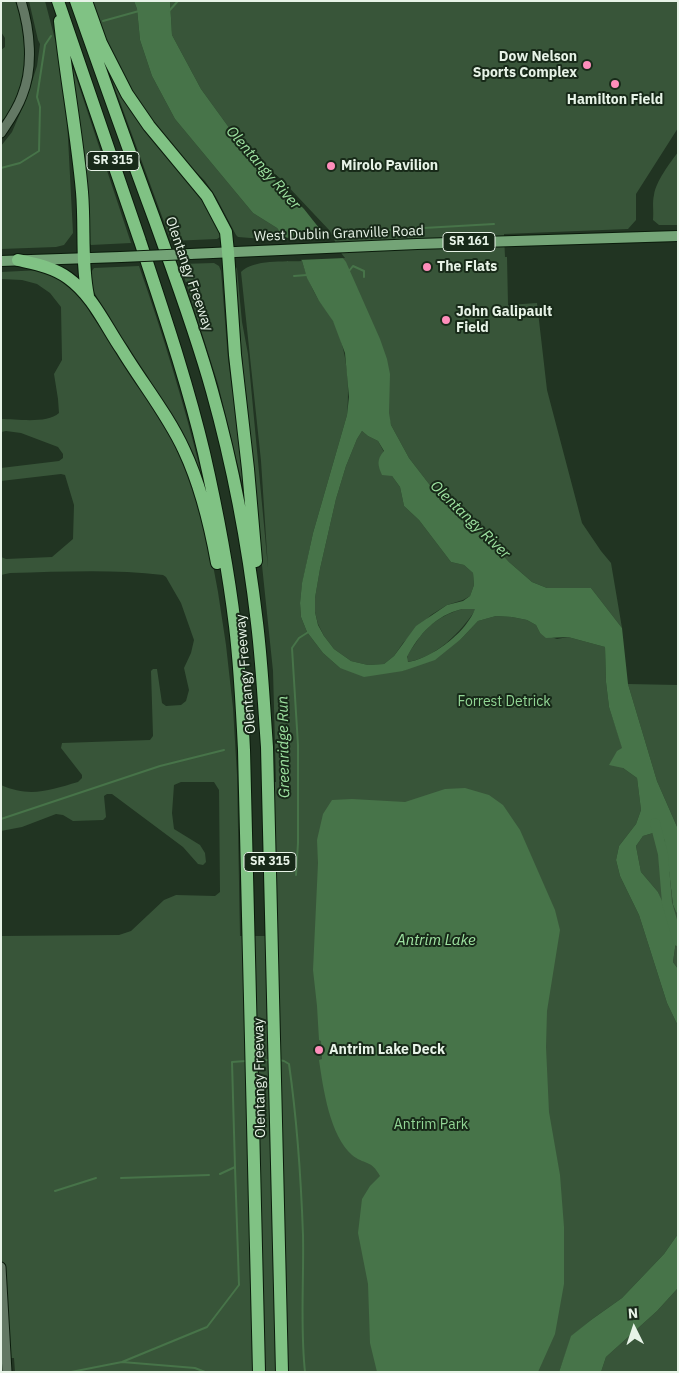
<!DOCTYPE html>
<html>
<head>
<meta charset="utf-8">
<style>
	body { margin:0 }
	#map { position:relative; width:679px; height:1373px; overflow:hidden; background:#213422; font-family:"IBM Plex Sans",sans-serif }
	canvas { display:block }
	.frame { position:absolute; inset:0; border:2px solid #e7f3e7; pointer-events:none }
	.north { position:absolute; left:609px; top:1303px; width:50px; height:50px; -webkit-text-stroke:4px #182a19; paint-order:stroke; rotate:356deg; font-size:14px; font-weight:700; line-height:20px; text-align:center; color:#e7f3e7 }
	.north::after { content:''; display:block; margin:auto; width:18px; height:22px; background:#e7f3e7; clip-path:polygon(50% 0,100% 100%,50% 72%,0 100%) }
</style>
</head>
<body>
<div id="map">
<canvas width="679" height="1373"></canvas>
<div class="frame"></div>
<div class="north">N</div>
</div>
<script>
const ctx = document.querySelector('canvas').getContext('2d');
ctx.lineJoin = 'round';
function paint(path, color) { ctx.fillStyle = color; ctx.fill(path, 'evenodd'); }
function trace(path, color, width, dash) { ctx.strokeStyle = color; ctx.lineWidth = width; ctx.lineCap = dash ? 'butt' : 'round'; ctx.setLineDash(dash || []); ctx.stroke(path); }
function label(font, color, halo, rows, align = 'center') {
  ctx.font = font + ' "IBM Plex Sans",sans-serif'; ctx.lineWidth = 4; ctx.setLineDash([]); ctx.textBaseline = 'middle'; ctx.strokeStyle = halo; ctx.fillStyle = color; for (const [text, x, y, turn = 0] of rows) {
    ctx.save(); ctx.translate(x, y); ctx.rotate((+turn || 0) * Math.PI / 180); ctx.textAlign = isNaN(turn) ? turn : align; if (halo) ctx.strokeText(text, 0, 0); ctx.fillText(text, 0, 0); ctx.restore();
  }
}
paint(new Path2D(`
	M1,1h17c2,10 6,21 7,31 4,24 -1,48 -10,70 -3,7 -5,15 -13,18l-1,-70 4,-3v-9l-4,-6z
	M29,1h16l13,50 9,68 6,114 -9,12 -8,2 -55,2v-103l11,-14 15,-35 10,-31 3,-22 -2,-4z
	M90,1h44l3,8 3,31 12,36 23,43 78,94 24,15 8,10 -22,1 -25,-2 -2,-2 -20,-38 -11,-16 -25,-25 -36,-44 -35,-60z
	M170,1h508v127l-42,66v26l-8,9 -124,5 1,23h2l1,48 29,-2 10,87 35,133 19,28 10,12 11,65 -31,-40h-44l-15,-6 -23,-20 -27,-30 -46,-39 -27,-35 -18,-33 -46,-163 -2,-3v-1l-13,-27 -49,-52 -35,-28 -45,-62 -29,-54z
	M69,56l62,187 -40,2 -3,-3z
	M109,72l87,113 25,47 -1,5 -3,2 -46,2z
	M678,152v73h-19l-6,-5c1,-9 -1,-17 1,-25 2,-14 16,-32 24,-43z
	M302,261c4,14 9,26 16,38 5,8 12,15 16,23 13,28 16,62 13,93l-34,118 -11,51 -2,19 1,14 6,15 16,21 17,15 63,3 58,-32 17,-18 18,-5 16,1 15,3 9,5 4,8 17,6 11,-2 37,10 1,35 3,25 14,42v19l14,10 4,32 -5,14 -17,22 -3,14 4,16 19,39 28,88 11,23v208l-14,20 -42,44 -31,22 -19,16 -13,36h-544l-1,-14h-8l-5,-91v-331l118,-1 12,-4 33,-31 12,-5 39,1 5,-4 -1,-102 -5,-8h-33l-7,3 -2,28 2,16 26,16 5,8 1,9 -3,3 -5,-1 -15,-17 -71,-53h-5l-3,2 2,21 -3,3 -30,1 -10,-6 -7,-1 -34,13 -21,4v-46c29,13 49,5 77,-3l4,-4v-3l-21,-27 1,-5 88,-3 3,-4 -2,-65 2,-2h4l5,34 4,3 15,-1 5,-4 3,-11 -5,-22 7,-15 3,-13 -13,-37 -15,-26 -3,-2c-51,-6 -102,-3 -153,-2l-9,2v-18l5,2 46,-2 21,-18 1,-34 -9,-30 -4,-1 -60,7v-13l58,-7 4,-3v-4l-5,-7 -37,-14 -15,-2 -5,1v-13c16,0 46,5 58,-6l-1,-14 -4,-25 8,-14 -1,-53 -11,-14 -13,-9 -15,-4 -21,-1v-7l40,-2 7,1 33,23 10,20 59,85 35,60 19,58 14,75 8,53 7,63 4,67 3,161h31l-3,-154h8l-3,-111 -13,-125 -14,-153 -2,-12 -9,-116 2,4 5,53 6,32 20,214 -7,-107 -20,-189c13,-13 43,-10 61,-11z
	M214,263l5,3 2,5 7,88 4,30 2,1 13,97h-4l-25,-103 -38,-120z
	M139,266c24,69 45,137 62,207l-3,1 -104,-182c-2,-7 -6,-18 0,-24z
	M362,431l6,5 10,5 6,11 8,24 8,11 4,19 15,14 32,42 13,3 9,8 1,12 -4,11 -7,4 -16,5 -16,10 -28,28 -9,13 -10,8 -16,1 -17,-4 -17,-12 -10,-13 -6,-12 -3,-12v-14l5,-29 16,-70 10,-33 11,-27z
	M462,609h14c-15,23 -40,49 -69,53 -1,-7 4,-12 8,-18 11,-18 26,-29 47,-35z
	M628,684l50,1v144l-21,-48z
	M653,833l11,6 5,32 4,34 5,11v53l-5,-7 3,-21 -18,-49 -17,-20 -5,-26 7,-10z
	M678,1288v84h-77l5,-15 51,-46z`), '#385539');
paint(new Path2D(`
	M134,1h36l2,34 29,54 45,62 58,58 42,53 34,77 7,20 3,15 -1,39 2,12 18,33 27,35 35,27 38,42 23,20 15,6h44l31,40 6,56 29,97 21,48v87l-5,-11 -4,-34 -5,-32 -11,-6 -10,3 -7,10 5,26 17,20 9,20 9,29 -3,21 5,7v57l-11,-23 -28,-88 -19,-39 -4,-16 3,-14 17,-22 5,-14 -4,-32 -14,-10 -14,-3 8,-14 5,-3 -13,-41 -3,-25 -1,-35 -37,-10 -22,1 -6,-5 -4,-8 -9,-5 -15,-3 -16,-1 -18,5 -17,18 -26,21 -32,11 -39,6 -24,-9 -17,-15 -16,-21 -6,-15 -1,-14 2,-20 11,-50 34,-118 2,-18 -4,-44 -12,-32 -14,-20 -12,-23 -5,-17 -25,-33 -24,-15 -78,-94 -23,-43 -12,-36 -3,-31zM362,431l6,5 10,5 6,10c-8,9 -6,15 -2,24l10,1 8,11 4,19 15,14 32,42 13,3 9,8 1,12 -4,11 -7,5 -16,4 -31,21 -22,30 -10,8 -16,1 -17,-4 -17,-12 -10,-13 -6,-11 -3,-13v-14l5,-29 16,-70 10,-33 11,-27zM462,609h13c-2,5 -5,10 -8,14 -12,17 -39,36 -59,39l-1,-5c13,-24 28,-41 55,-48z
	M465,788l24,7 14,10 17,25 35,80 5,20 -13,81 -1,36 3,65 11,63 4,52v57l-9,50 -17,38h-161l-7,-29 -2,-59 -10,-51 4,-34 8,-13 10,-10c-9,-17 -16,-11 -28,-21 -22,-19 -29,-67 -33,-95l3,-1 -1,-18 -2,-1 -2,-34 -4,-36 5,-107 -1,-23 6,-26 9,-14 20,-1 53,3 40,-13z
	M678,1234v54l-21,23 -51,46 -5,15h-42l12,-36 20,-16 31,-22 42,-44z`), '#477449');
paint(new Path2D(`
	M328,236l17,22 -47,2 -16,-22z`), '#213422');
trace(new Path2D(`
	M169,11l9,-10
	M103,21l36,-10
	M1,168l19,-5 19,-12 1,-44 -3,-10 8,-52 6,-9
	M321,233h8
	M335,233l159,-9
	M349,271l4,-5 11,5v6
	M294,276l13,-1
	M1,819l159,-53 64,-16
	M296,875l2,-32v-98l-6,-97 7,-10 11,-7
	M256,1060h13
	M279,1060l5,1 5,3c8,56 12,114 14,171 1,46 -3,91 2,137
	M220,1174l15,-7 -3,-105 14,-1
	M121,1178l88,-3
	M55,1191l41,-13
	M122,1362l85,-35 32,-42 -4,-118
	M71,1372l51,-10 73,6 10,4`), '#477449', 2);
trace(new Path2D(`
	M655,823l8,31 4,49 11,38`), '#477449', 10);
const secondary = new Path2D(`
	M1,133c8,-12 16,-23 21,-37 12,-29 8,-66 -1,-95
	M1,1267l6,105`);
const primary = new Path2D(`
	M190,254l227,-10 261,-8
	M1,261l120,-4`);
const motorway = new Path2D(`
	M58,1c28,80 55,160 82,240 23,70 47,140 64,212 13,57 24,115 31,173 5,41 7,83 9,124l15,622
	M76,1c26,74 52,147 79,220 20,56 41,112 57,170 21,75 36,154 45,232 5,41 7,83 10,124l15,625
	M86,1l15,42 26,51 22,32 58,70 19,36 2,20 7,103 13,114 8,92
	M60,21c6,57 17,114 22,171 3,35 -1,70 6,104
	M18,260c17,4 35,7 50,18 25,18 37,47 54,72 20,33 46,65 62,100 17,36 26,74 33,113`);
trace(secondary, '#0a1b0b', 11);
trace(primary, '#0a1b0b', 12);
trace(motorway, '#0a1b0b', 14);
trace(secondary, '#637864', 9);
trace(primary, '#74a477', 10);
trace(motorway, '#80c284', 12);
const primaryBridge = new Path2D(`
	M121,257l69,-3`);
trace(primaryBridge, '#0a1b0b', 12, []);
trace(primaryBridge, '#74a477', 10);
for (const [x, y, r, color] of [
	[587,65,5,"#fe8ebb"],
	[615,84,5,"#fe8ebb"],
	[331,166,5,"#fe8ebb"],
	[427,267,5,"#fe8ebb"],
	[446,320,5,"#fe8ebb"],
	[319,1050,5,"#fe8ebb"]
]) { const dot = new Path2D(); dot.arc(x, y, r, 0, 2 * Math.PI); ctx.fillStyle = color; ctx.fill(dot); trace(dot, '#182a19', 2); }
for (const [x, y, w] of [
	[113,161,52],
	[469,242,52],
	[270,862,52]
]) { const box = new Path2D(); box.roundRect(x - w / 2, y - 9.5, w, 19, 4); ctx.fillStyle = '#182a19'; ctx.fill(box); trace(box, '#e7f3e7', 1); }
label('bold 12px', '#e7f3e7', null, [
	["SR 315",113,161],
	["SR 161",469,242],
	["SR 315",270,862]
]);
label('bold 14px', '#e7f3e7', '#182a19', [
	["Dow Nelson",577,57,"right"],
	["Sports Complex",577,73,"right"],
	["Hamilton Field",615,100,"center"],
	["Mirolo Pavilion",341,166],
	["The Flats",437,267],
	["John Galipault",456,312],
	["Field",456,328],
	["Antrim Lake Deck",329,1050]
], 'left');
label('14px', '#e7f3e7', '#182a19', [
	["West Dublin Granville Road",339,234,-2],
	["Olentangy Freeway",189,274,71],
	["Olentangy Freeway",246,674,-95],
	["Olentangy Freeway",260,1078,-91]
]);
label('14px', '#92d695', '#182a19', [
	["Forrest Detrick",504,702],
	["Antrim Park",431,1125]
]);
label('italic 15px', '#9ee3a1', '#182a19', [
	["Olentangy River",263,168,49],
	["Olentangy River",470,520,44],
	["Greenridge Run",284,747,-91],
	["Antrim Lake",436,941]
]);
</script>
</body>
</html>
